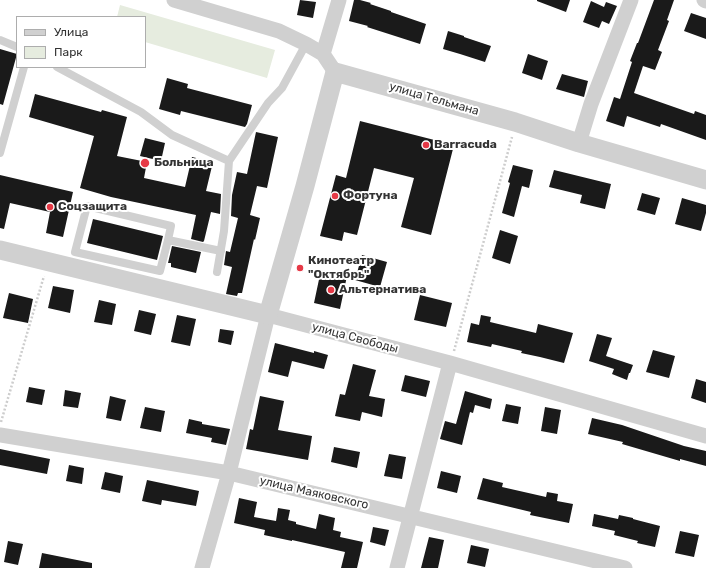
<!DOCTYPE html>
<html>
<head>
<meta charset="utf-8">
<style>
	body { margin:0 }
	#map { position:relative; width:706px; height:568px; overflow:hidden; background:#fff; font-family:Rubik,sans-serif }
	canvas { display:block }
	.legend { position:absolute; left:16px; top:16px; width:130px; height:52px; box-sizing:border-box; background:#fff; border:1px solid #adadad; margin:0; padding:5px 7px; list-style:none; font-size:12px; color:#333 }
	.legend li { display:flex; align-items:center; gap:8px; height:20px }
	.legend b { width:20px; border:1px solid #adadad }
</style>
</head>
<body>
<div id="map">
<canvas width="706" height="568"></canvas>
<ul class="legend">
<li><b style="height:5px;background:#d0d0d0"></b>Улица</li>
<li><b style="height:11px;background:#e6ecdf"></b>Парк</li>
</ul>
</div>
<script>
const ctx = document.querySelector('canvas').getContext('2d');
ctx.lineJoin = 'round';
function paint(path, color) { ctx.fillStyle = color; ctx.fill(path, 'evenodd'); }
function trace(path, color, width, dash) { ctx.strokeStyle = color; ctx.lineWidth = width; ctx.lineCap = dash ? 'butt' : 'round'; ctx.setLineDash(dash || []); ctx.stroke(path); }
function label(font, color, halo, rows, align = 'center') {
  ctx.font = font + ' Rubik,sans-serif'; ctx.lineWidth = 4; ctx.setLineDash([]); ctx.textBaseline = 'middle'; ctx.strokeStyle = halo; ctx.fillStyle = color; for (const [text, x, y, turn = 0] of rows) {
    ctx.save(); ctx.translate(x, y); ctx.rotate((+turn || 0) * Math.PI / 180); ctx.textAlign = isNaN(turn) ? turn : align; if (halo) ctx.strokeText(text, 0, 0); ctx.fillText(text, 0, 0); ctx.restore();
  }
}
paint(new Path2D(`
	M120,5l155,45 -8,28 -122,-36v-25h-28z`), '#e6ecdf');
paint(new Path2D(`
	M300,0l16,2 -3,16 -16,-3z
	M354,0h6l11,3 -1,1 21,7v1l35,12 -6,20 -53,-17 1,-1 -19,-5z
	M537,0h33l-4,12 -29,-11z
	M654,0h20l-7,20 2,1 -11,29 4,2 -7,18 -12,-4 -9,27 60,21 1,-3 11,4v25l-45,-16 -1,3 -33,-11 -3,11 -18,-6 8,-24 6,2 12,-37 -2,-1 7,-18h1z
	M591,1l13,6 2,-5 11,4 -8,18 -7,-3 -3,7 -16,-6z
	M691,13l15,5v21l-22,-8z
	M448,31l16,5v1l27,9 -6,16 -25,-8 -17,-5z
	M0,49l17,5 -14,51 -3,-1z
	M528,54l20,7 -6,19 -20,-7z
	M562,74l26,7 -4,16 -28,-8z
	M167,78l21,6 -1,4 65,17 -5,19 -2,3 -64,-16 -1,4 -21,-6z
	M35,94l66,18 1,-2 25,7 -10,39 30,6 -3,16 41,9 7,-30 21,5 -7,29 15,3 -1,20 -9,-2 -7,29 -1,1 -12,-3 5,-24 -85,-18 -31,-9 14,-52 -65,-19z
	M360,121l94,24 -23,90 -30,-8 13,-49 -40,-10 -17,67 -13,-3 -2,9 -22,-5 16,-61 10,3z
	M256,132l22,5 -11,51 -10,-2 -7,29 10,3 -5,22 -1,-1 -12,54h-4l-1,3 -11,-2 6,-27 -8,-2 2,-14 4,1 8,-34 -7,-2 1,-21 5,-23 10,2z
	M145,138l20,5 -4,18 -21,-5z
	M513,165l20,5 -4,18 -7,-2 -8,31 -12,-4 8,-30 -2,-1z
	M554,170l57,14 -6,25 -25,-6 2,-8 -33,-8z
	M0,175l73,17 -10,45 -17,-4 4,-21 -40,-9 -6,26 -4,-1z
	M642,193l18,5 -5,17 -18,-5z
	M682,198l24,7v8l-5,18 -26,-7z
	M93,219l70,17 -6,24 -70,-17z
	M500,230l18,6 -8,28 -18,-6z
	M172,246l29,6 -5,21 -25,-6v-4h-3z
	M362,255l25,7 -7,25 -25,-7z
	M321,270l26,6 -7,33 -26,-6z
	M53,286l21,4 -4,23 -22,-5z
	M9,293l24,6 -5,24 -25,-5z
	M420,295l32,8 -6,24 -32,-7z
	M99,300l17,4 -4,21 -18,-3z
	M139,310l17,4 -5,21 -17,-4z
	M177,315l19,4 -6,27 -19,-4z
	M481,315l10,2 -1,5 46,11 2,-9 35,9 -9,30 -24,-6 -19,-4 1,-2 -30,-7 -1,3 -24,-5 4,-19 8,2z
	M220,329l14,2 -3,14 -13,-3z
	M597,334l15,4 -6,18 27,9 -3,8h-1l-2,7 -15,-6 2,-5 -25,-8z
	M275,343l39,10v-2l14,4 -4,14 -32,-8 -4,16 -20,-5z
	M653,350l22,6 -6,22 -23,-6z
	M353,364l23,6 -7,26 16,3 -3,18 -20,-5 -2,9 -25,-5 5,-22 5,1z
	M405,375l25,6 -4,16 -25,-6z
	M696,379l10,3v21l-15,-5z
	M29,387l16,3 -3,15 -16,-3z
	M65,390l16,3 -3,15 -15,-2z
	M465,391l27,8 -2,10 -15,-4 -2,8 -3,-1 -8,33 -22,-6 5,-18 11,3z
	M110,396l16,4 -5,21 -15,-3z
	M260,396l24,5 -6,29 34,6 -4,24 -62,-11 4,-20 3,1z
	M506,404l15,3 -3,17 -16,-3z
	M145,407l20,4 -4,21 -21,-4z
	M545,407l16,3 -4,24 -16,-3z
	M592,418l30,7 62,21 22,5v15l-26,-7v2l-58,-17 1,-2 -35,-8z
	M189,419l13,3v2l28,5 -4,16 -15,-3 1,-4 -26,-5z
	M334,447l26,5 -3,16 -26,-6z
	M0,449l50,10 -3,15 -47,-9z
	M389,454l17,3 -4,22 -18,-3z
	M69,465l15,3 -2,16 -16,-3z
	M441,471l20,5 -4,17 -20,-5z
	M105,472l18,4 -3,17 -19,-4z
	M483,478l20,5 -1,4 44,10 1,-5 11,2 -1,7 16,3 -4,19 -39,-8 1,-3 -54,-13z
	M147,480l52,11 -3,15 -34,-6 -1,5 -19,-4z
	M239,498l18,4 -3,15 22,4 2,-13 12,2 -2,10 8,2v2l20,5 3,-15 16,4 -2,12 8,2 -1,5 23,5 -6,26h-16l4,-16 -53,-12v1l-28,-6 1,-5 -31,-7z
	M594,514l24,5 1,-4 14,3v1l27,7 -5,21 -18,-4 1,-2 -24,-6 1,-4 -23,-5z
	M373,527l16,3 -4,16 -15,-4z
	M680,531l19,4 -5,22 -19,-4z
	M429,537l15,3 -6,28h-17z
	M8,541l15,3 -5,21 -14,-3z
	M471,545l18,4 -4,18 -18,-4z
	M42,553l50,10v5h-53z`), '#1a1a1a');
trace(new Path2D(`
	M454,351l58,-214
	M1,422l43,-146`), '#cdcdcd', 2.5, [2, 2]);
trace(new Path2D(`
	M0,40l17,7
	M57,67l84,45 31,23 57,26 -5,70 -7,41
	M0,153l24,-86
	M229,161l39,-58 14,-15 24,-44
	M168,240l-8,31 -85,-19 12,-46 84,20 -3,14 53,11`), '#d0d0d0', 8);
trace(new Path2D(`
	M174,0l105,31 27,13 17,10 12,18
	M704,0l2,1
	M323,54l16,-54
	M579,143l12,-39 40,-104
	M0,435l229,38 396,95
	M202,568l27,-95 39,-158 182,48 256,73
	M397,568l53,-205`), '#d0d0d0', 15);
trace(new Path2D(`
	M0,250l268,65 37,-129 30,-114 180,50 64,21 127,37`), '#d0d0d0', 19);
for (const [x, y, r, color] of [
	[426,145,4,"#e63946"],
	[145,163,5,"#e63946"],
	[335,196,4,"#e63946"],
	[50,207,4,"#e63946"],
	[300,268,4,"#e63946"],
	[331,290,4,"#e63946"]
]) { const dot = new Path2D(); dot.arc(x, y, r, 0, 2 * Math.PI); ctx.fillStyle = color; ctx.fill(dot); trace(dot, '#fff', 1.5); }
label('12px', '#333', '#fff', [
	["улица Тельмана",434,99,16],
	["улица Свободы",355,338,15],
	["улица Маяковского",314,493,13]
]);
label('bold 12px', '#333', '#fff', [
	["Barracuda",434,145],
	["Больница",154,163],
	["Фортуна",343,196],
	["Соцзащита",58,207],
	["Кинотеатр",308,261],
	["\"Октябрь\"",308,275],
	["Альтернатива",339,290]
], 'left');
</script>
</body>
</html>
